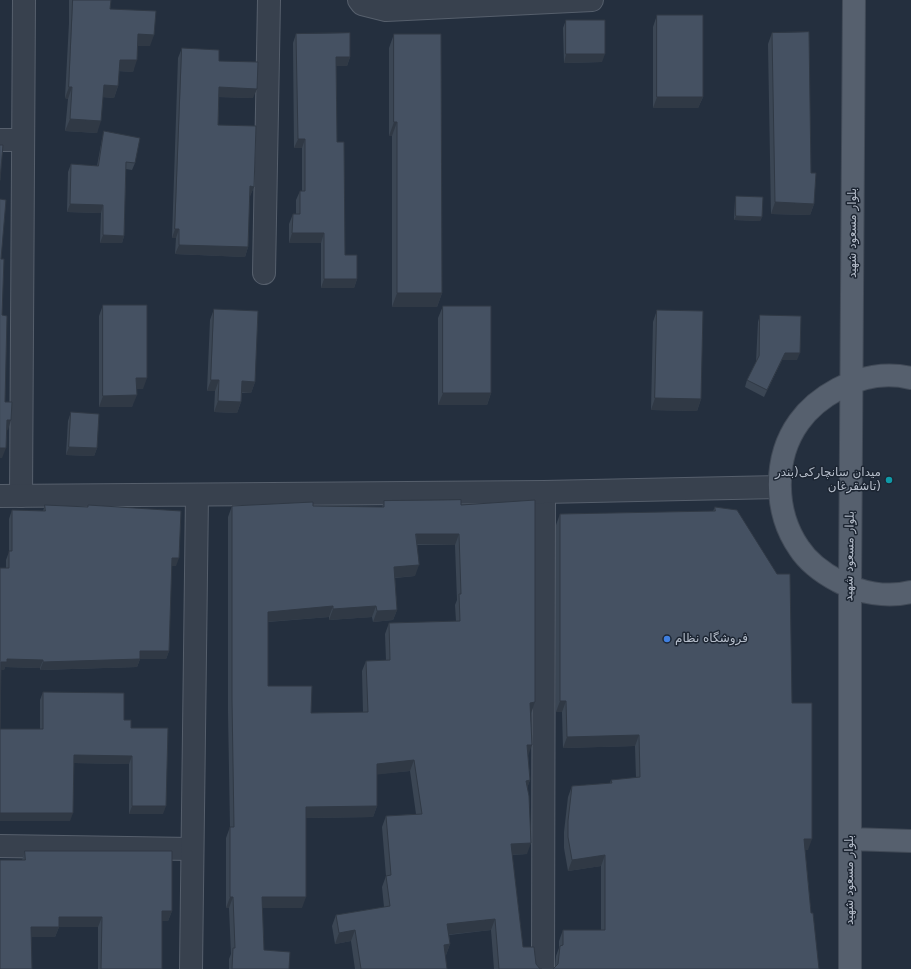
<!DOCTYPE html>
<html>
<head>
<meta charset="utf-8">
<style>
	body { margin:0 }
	canvas { display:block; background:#242f3e }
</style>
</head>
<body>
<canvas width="911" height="969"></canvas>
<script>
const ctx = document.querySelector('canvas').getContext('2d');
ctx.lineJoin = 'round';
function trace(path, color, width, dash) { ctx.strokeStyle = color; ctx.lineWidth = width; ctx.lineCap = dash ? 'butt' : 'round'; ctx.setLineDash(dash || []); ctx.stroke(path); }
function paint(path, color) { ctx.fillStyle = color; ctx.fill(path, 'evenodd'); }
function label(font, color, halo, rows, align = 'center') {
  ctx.font = font + ' "DejaVu Sans","Noto Sans Arabic",sans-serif'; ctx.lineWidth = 3; ctx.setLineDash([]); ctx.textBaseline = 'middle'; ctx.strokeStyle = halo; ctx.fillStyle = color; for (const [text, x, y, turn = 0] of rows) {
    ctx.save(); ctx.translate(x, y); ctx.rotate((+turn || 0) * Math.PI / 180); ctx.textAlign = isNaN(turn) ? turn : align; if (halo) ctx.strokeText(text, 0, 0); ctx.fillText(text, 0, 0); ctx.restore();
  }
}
const minor = new Path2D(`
	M359,0l3,4 24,6 206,-10
	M0,140h23
	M264,273l5,-273
	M21,496l3,-496
	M0,846l191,3
	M543,969l1,-477`);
const tertiary = new Path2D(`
	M0,496l544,-4 235,-5
	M191,969l6,-474`);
const primary = new Path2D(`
	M911,378c-25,-6 -51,-1 -73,11 -15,8 -29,19 -39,33 -26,36 -25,90 0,126 9,14 24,25 39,33 21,12 49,17 73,11
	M850,839l61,2
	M850,969v-381l4,-588`);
trace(minor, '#565f6c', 24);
trace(tertiary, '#565f6c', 24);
trace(primary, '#414a57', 24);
trace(minor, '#38414e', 22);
trace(tertiary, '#38414e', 22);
trace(primary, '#56606e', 22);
paint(new Path2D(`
	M69,0h42l-1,9 40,37h-12l-5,26 -14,-1 -1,15 -4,12 -11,-1 -6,36 -32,-2 3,-32 -3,-1 4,-75z
	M657,15l46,82 -5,11h-45v-81z
	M566,20l36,42 -38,1 -1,-35z
	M772,33l39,140 3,31 -4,11 -39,-1 -3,-170z
	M296,34l54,23 -3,9h-11l1,76 8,113 12,24 -3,9h-33v-45h-32v-19l4,-10h3v-14l4,-9h2v-43h-8l-1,-105z
	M394,34l48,259 -5,14h-45v-171h-3v-88z
	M182,48l37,13 34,37 -34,-1 -1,28 36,62 -4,9h-1l-1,51 -3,10 -70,-3 1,-16h-4l6,-180z
	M104,131l31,32 -3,7 -6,-1 -2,67 -2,7h-22l1,-30 -34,-1 1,-40 3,-8 26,2 5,-27z
	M736,196l26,21 -2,4 -26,-1 1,-20z
	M103,305l40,84h-7l-4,18h-33v-91z
	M443,306l48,87 -4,12h-49v-87z
	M214,309l41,73 -4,11h-9l-1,9 -4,11 -23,-1 1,-21h-8l3,-71z
	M657,310l44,89 -4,12 -46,-1 2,-88z
	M760,315l37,45h-15l-18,37 -19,-10 2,-7 9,-18 2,-40z
	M71,412l26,36 -3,8 -28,-1 2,-34z
	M384,501l77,4 74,197 -4,11 -3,43 2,24 -3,8v66l-15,1 11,92 13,17 4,5h2h-48l-3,-39 -42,5 1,9 -4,11h-1l2,14h-92l-4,-28 -16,3 -3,-18 4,-11 48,-8 -2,-20 4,-11 -4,-49 4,-11 30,-2 -6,-43 -33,3v32l-4,11 -67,1 -4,90h-40l2,42 25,19h-60v-10l2,-5 -2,-46h-3v-70l4,-11 -2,-116v-194l4,-11h81l69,1zM417,545h38l2,55 -2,5 1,16 -67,2 -4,11 1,26 -20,1 -4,10 1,41 -52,1 -43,-27v-64l61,-5v3l43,-3 1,5 20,-2 4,-10 -2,-32 20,-2z
	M45,505l42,2 1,-2 88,61h-5l-2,85 -3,8h-26l-3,8 -97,3v-2l-35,-1 -1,3h-3l-1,59h40v-29l3,-8 81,28 7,8 32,86h-34v-50l-55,-1 -4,58h-70v-253h6v-8l3,-8v-33l3,-9 31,1z
	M715,507l77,196 16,147h-3l6,63 -256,54 1,-11 3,-8v-7l4,-11h38v-64l-33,5 -4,-23v-16l4,-35 4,-11 38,-3 1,-3 25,-2 -1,-32 -72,2 -1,-36h-6v-187l4,-11 153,-3z
	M25,851l147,60 -4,10h-6v48h-64v-42h-39l-4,10h-23l-10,-77z`), '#3b4654');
paint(new Path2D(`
	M138,34l16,1 -4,11h-16z
	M566,54h39l-3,8 -38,1z
	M336,57h14l-3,9h-14z
	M120,60h17l-4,12 -17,-1z
	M104,85l14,1 -4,12 -14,-1z
	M69,87h3l-4,12 -3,-1z
	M219,87l38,2 -4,9 -37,-1z
	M657,97h46l-5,11h-45z
	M70,119l31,2 -4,12 -32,-2z
	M394,122h3l-5,14h-3z
	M298,139h7l-3,9h-8z
	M250,186l4,1 -4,9h-4z
	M775,202l39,2 -4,11 -39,-1z
	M70,204l33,1 -2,8 -34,-1z
	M736,216l26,1 -2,4 -26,-1z
	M175,229h4l-3,9h-4z
	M292,233h32l-3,10h-32z
	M103,235l21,1 -2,7h-22z
	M179,245l69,2 -3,10 -70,-3z
	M324,279h33l-3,9h-33z
	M397,293h45l-5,14h-45z
	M785,353h15l-3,7h-15l-18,37 3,-7z
	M136,378h11l-4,11h-11z
	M211,380h8l-4,11h-8z
	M242,381l13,1 -4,11 -13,-1z
	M443,393h48l-4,12h-49z
	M137,395l-5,12h-33l4,-11z
	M655,398l46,1 -4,12 -46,-1z
	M218,401l23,1 -4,11 -23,-1z
	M7,420h4l-3,10 -5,-1z
	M69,447l28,1 -3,8 -28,-1z
	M0,448h6l-4,10h-2z
	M416,534h43l-4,11 -43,-1z
	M172,558h7l-3,8h-7z
	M419,565l-4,11 -25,2 4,-11z
	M333,606l-4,11 -65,5 4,-10z
	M376,606l-4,11 -43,3 4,-11z
	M397,610l-4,10 -20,2 4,-11z
	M140,651h29l-3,8h-26l-3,8 -97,3 3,-8z
	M7,659l36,1 -3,8 -35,-1 -1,3h-4l1,-8z
	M560,701h6l-4,11h-6z
	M535,702l-4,11h-5l4,-10z
	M639,735l-4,11 -72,2 4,-11z
	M527,745h5l-4,11z
	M74,755l58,1 -3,8 -58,-1z
	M414,760l-4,11 -37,4 4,-11z
	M530,780l-4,11v-10z
	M132,806h34l-3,8h-34z
	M377,806l-4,11 -71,1 4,-11z
	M0,813h73l-3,8h-70z
	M804,839h8l-4,11h-8z
	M531,843l-4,11 -20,1 4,-11z
	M605,855l-4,11 -33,5 4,-11z
	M230,897h3l-4,11h-3z
	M262,897h44l-4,11h-44z
	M162,911h10l-4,10h-9z
	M59,917h43l-4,10h-43z
	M495,919l-4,11 -48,5 4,-11z
	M31,927h28l-4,10h-27z
	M355,930l-4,11 -16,3 4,-11z
	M450,944l-4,11 -6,1 4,-11z`), '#303945');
const building = new Path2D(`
	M73,0h38l-1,9 46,2 -2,24 -16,-1 -1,26h-17l-2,26 -14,-1 -3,36 -31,-2 2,-32h-3z
	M657,15h46v82h-46z
	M566,20h39v34h-39z
	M809,32l2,141h5l-2,31 -39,-2 -3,-169z
	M350,33v24h-14l1,85h7l1,113h12v24h-33v-46h-32l1,-19h7v-23h5v-52h-7l-2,-105z
	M394,34h47l1,259h-45v-171h-3z
	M182,48l37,2v11l39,1 -1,27 -38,-2 -1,38 38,1 -2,61 -4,-1 -2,61 -69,-2v-16h-4z
	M104,131l36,7 -5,25 -9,-1 -2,74 -21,-1v-30l-33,-1 1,-40 27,2z
	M0,145h3l-3,35z
	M736,196l27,1 -1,20 -26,-1z
	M0,199l6,1 -5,59h3l-2,56 5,1 -2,86h7l-1,18h-4l-1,28h-6z
	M103,305h44v73h-11l1,17 -34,1z
	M443,306h48v87h-48z
	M214,309l44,2 -3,71 -13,-1 -1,21 -23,-1 1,-21h-8z
	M657,310l46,1 -2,88 -46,-1z
	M760,315l41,1 -1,37h-15l-18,37 -20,-10 12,-24z
	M71,412l28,2 -2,34 -28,-1z
	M461,500v5l74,-5v202l-5,1 2,42h-5l3,35 -4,1 3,15 2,47 -20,1 12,103h11l2,17 4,5h2h-43l-4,-50 -48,5 3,20 -6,1 3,24h-86l-6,-39 -16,3 -3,-18 54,-9 -4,-30 5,-1 -5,-59 36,-2 -8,-54 -37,4v42l-71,1v90h-44l2,53 26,2 -1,17h-57l1,-21h2l-2,-51h-3v-70h4l-2,-127v-194l81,-4v4l71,1v-6zM416,534h43l2,60h-2l1,27 -71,2 1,37 -24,1 2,51 -57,1 1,-27h-44v-74l65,-6v3l43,-3 1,5 20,-1 -3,-43 25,-2z
	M45,505l43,2v-2l93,6 -2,47h-7l-3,93h-29v8l-97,3v-2l-36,-1v3h-6l-1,67h43v-37l81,1v27h7v8h37l-2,78h-34v-50l-58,-1 -1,58h-73v-245h9v-17h3v-41l33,1z
	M715,507l22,3 40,64h13l2,129h20v136h-8l7,74h2l6,56h-266l5,-5 2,-18 3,-1v-15h42v-75l-33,5 -4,-23v-16l4,-35 40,-3 -1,-3 29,-3 -1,-42 -72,2 -1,-36h-6v-187l155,-3z
	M25,851h147v60h-10v58h-61l1,-52h-43v10h-28l1,42h-32v-109h25z`);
paint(building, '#455162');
trace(building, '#303945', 1);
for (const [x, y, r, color] of [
	[889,480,4,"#0f9aa8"],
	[667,639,4,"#3f7fe0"]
]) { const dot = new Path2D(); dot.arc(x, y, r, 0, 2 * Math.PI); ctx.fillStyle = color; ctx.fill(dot); trace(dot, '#1d2633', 1.5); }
label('12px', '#b4bcc9', '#1d2633', [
	["بلوار مسعود شهید",853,233,-90],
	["بلوار مسعود شهید",850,556,-89],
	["بلوار مسعود شهید",850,880,-90]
]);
label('12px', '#b4bcc9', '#1d2633', [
	["میدان سانچارکی(بندر",881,473],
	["تاشقرغان)",881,487],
	["فروشگاه نظام",675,639,"left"]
], 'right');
</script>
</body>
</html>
